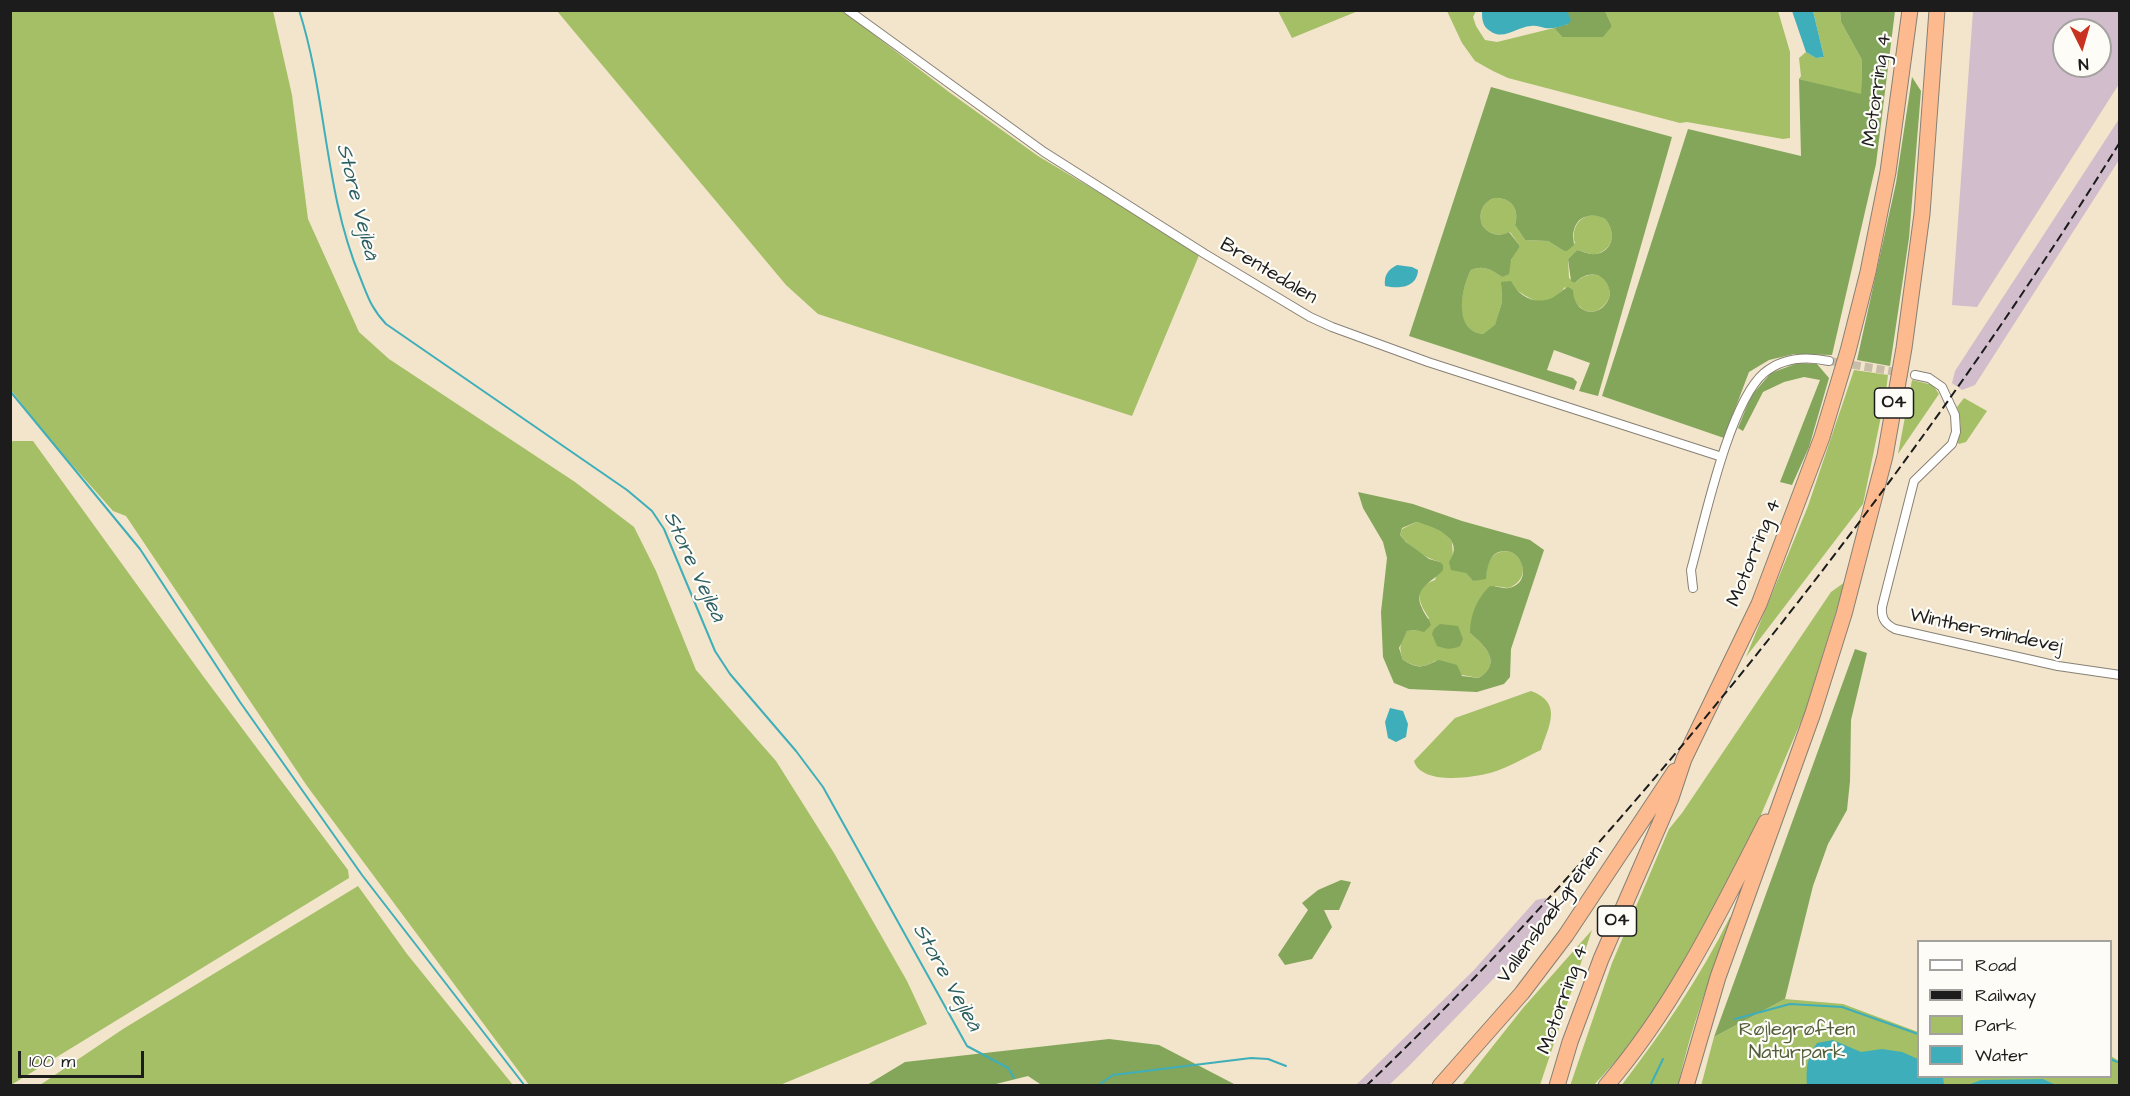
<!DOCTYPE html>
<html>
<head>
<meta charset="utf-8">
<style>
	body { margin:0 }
	#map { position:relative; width:2130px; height:1096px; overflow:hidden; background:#f2e5cb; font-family:"Architects Daughter",sans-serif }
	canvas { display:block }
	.frame { position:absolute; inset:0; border:12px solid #1c1c1c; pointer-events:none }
	.legend { position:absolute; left:1917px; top:940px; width:195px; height:138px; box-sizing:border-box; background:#fdfcf7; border:2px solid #a3a29f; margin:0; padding:8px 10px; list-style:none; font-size:18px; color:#1c1c1c }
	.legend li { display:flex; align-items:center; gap:12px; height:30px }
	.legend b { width:30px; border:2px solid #a3a29f }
	.north { position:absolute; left:2052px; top:18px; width:60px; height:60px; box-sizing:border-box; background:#fdfcf7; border:2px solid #a3a29f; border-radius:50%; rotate:175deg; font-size:16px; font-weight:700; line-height:24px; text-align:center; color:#1c1c1c }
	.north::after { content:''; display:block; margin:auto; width:21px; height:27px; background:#c8321e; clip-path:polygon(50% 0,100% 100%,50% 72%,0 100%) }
	.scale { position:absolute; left:18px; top:1051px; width:126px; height:27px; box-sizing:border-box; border:3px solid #1c1c1c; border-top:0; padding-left:8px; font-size:18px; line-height:21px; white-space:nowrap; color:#1c1c1c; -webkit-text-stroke:4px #fdfcf7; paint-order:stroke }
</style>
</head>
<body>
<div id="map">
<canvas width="2130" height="1096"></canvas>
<div class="frame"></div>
<ul class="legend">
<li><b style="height:8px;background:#fff"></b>Road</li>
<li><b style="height:8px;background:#1c1c1c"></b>Railway</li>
<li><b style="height:16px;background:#a4bf66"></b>Park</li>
<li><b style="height:16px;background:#3eaeba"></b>Water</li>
</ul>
<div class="north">N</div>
<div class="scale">100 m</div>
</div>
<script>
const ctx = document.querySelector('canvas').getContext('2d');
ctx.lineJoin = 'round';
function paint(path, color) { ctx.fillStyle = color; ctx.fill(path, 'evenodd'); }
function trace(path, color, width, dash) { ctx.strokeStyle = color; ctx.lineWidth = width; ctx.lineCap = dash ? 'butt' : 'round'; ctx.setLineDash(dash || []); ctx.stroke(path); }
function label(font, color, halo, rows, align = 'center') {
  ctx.font = font + ' "Architects Daughter",sans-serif'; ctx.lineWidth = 4.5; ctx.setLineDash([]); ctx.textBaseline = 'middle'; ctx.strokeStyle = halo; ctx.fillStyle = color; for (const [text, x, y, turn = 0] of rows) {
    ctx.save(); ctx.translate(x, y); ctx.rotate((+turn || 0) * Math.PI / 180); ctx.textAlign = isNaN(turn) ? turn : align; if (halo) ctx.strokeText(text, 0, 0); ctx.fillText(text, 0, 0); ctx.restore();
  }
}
paint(new Path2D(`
	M1973,11h147l-1,73 -142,223 -25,-2zM2064,30h36v36h-36z
	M2119,119v41l-144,225 -13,5 -10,-7 3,-12z
	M1546,898l8,7 2,9 -148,153 -19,18h-33l117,-114 63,-71z`), '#d1bdcb');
paint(new Path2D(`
	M11,10l262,1 19,84 16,124 51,113 30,27 186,123 59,45 22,44 40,99 80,91 58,92 73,128 20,43 -147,61h-251l-222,-299 -181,-270 -13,-5 -62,-70 -40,-51z
	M557,11h286l106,81 89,64 162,97 -68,163 -314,-102 -32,-29z
	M1278,11h80l-66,27z
	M1447,11h29l-3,6 3,9 9,14 12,2 57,-14 8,9 13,-1 37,-10 -7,-15h173l12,41v86l-7,1 -96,-17 -7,1 -172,-45 -15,-7 -18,-10 -13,-18z
	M1813,11h27l1,11 21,38 -1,35 -62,-16 2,-3 -2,-18 7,-6 10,6 8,-1z
	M1494,198c17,-1 26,11 21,27l10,15 23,1 16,10 11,-8c-6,-20 13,-35 30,-24 11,12 9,31 -9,35 -7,1 -12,-3 -19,-4l-9,9 1,19 6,5c14,-14 34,-10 35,12 -4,13 -18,23 -30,12 -7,-5 -10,-14 -15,-20 -25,32 -40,3 -64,-5l1,20 -7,24 -12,8c-31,-3 -22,-45 -12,-64 13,-5 19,-1 31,7 8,-10 9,-21 18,-31l-10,-14c-11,5 -21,3 -28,-7 -4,-12 0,-22 12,-27z
	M1854,370l34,5 -2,17 -23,112 -117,153 62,-151z
	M1912,380l21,5 6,9 -41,60z
	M1964,398l23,13 -21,31 -7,2 -2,-2c4,-13 5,-23 0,-35z
	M13,441h20l170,235 145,194 1,8 -338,207 -1,-642z
	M1416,522l16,3 14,8 6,9 1,15 20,24 6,-2 8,-6c-1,-15 9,-24 24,-21 17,9 16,30 -3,36l-13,-2 -25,47c15,13 33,29 9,45l-17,-3 -27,-14c-12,8 -20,6 -32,-1 -4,-13 -4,-17 4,-29l9,-1 13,-12c-11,-16 -16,-30 6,-38l5,-18c-15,-4 -29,-14 -40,-27l2,-6z
	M1845,582l-40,130 -78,182 -82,135 -51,56 -24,1 42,-123 57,-134 13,-16 149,-221z
	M1531,691c32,12 18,34 10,59 -17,8 -34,18 -51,23 -19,5 -69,12 -76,-12l41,-43z
	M358,886l49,68 106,131h-473l83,-56z
	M1730,917l2,2c-21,54 -41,109 -54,166l-57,1c41,-54 79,-108 109,-169z
	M1592,930l-52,155h-78l61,-77z
	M1785,999l58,5 75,28v44h192l1,-20 8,5v24l-418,1 13,-49z`), '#a4bf66');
paint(new Path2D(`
	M1567,10l38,1 7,15 -9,11h-41l-8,-9 14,-4z
	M1840,11h55l-19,153 -44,191 -38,-1 -25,6 -20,12 -25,66 -122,-42 86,-267 113,27 -2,-77 62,15 1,-34 -21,-38z
	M1912,77l9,14 -12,147 -19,128 -33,-6 39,-177z
	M1491,87l181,50 -74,259 -19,-5 11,-28 -36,-13 -7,20 26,8 4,4 -3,8 -165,-54zM1494,198c17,-1 26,11 21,27l10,15 23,1 16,10h3l7,-6c0,-5 -2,-10 0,-15 3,-15 20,-18 31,-11 11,12 9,32 -9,35 -7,1 -13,-3 -19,-4l-9,9 3,22 4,2c13,-15 34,-10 35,12 -7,25 -37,21 -37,-5l-5,-3c-5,2 -10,8 -16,11 -17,7 -33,-1 -41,-17l-10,1 1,20 -7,23 -12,9c-30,-3 -22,-45 -12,-64 13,-5 19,-1 31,7l7,-3 2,-14 9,-14 -11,-14c-10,5 -20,3 -27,-7 -4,-12 0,-22 12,-27z
	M1798,363l19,1 12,14 -20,69 -17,38 -12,-3 40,-102 -16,-3 -20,5 -21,10 -20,39 -5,-3 13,-32 20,-23z
	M1358,492l55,12 49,17 68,19 14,10 -33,99 -1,28 -6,7 -27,8 -68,-3 -15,-6 -11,-26 -2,-45 6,-54 -4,-16 -20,-34zM1416,522c19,4 50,17 33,40l2,8 15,3 7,8 13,-2c2,-16 4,-31 25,-27 15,7 18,32 -2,36 -7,1 -12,-2 -19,-2 -13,12 -20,29 -20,47 15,13 33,29 9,45l-17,-2 -5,-11 -18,-5c-17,7 -19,10 -36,0l-4,-12 8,-17 9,-1 8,2 7,-7c-2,-7 -7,-11 -9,-17 -10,-20 11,-26 21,-38v-5l-3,-3 -11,-3 -23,-17 -6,-7 2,-7z
	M1440,624l18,2 5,13 -3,7c-9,4 -14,3 -23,0l-5,-12 2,-5z
	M1855,649l12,4 -16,67 -1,61 -3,29 -19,34 -15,42 -28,113 -71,38z
	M1341,880l10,2 -12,28h-15l8,17 -20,32 -27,6 -7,-10 30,-45 -6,-7 16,-13z
	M1109,1039l50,6 77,40 -193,1 -15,-10 -40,10 -121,-1 38,-23z`), '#83a65b');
paint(new Path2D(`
	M1482,10l85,1 4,9 -3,4c-8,3 -15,5 -23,4 -5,-1 -9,-3 -14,-2 -15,1 -27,15 -41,5 -8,-5 -8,-12 -8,-21z
	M1792,11h21l11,46 -8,1 -10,-6z
	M1397,265l15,2 6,3c-1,18 -19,19 -33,16 -1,-10 2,-16 12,-21z
	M1390,708l13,3 5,13 -2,13 -10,5 -8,-4 -3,-16z
	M1833,1040l28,12 21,-3 20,3 16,7v17l25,1 1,8h-137c-1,-18 0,-27 10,-42z
	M2043,1079l13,6h-88l13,-5z`), '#3eaeba');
trace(new Path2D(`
	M299,10c28,87 25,181 61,267 8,20 11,31 26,47l241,166 25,21 12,18 51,122 15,23 66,77 27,36 144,259 41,22 6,10
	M10,391l130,158 100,153 122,173 163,211
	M1735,1019l55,-15 52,3 76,27
	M2110,1059l10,4
	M1097,1086l16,-11 138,-17 17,1 18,7
	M1650,1086l13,-27`), '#3eaeba', 2);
trace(new Path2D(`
	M1829,361l86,14`), '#c7bda8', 8, [8, 4]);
const minor = new Path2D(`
	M848,10l196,142 161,102 105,63 22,10 96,35 294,95
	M1915,375l14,3 13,9 13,28 1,17 -4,12 -38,37 -32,126c-1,11 3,17 13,22l163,37 62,9
	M1693,588l-2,-18c13,-47 38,-167 73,-197 19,-16 42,-17 65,-12`);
const motorway = new Path2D(`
	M1440,1086l82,-93 44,-58 109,-164
	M1557,1086l13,-44 31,-83 70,-161 13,-39 75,-155 63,-167 26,-86 20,-79 20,-100 22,-162
	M1606,1086c68,-79 113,-172 160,-264
	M1686,1086l32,-109 95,-264 31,-99 41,-158 19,-108 18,-134 15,-204`);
trace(minor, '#878074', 10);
trace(motorway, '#878074', 17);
trace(minor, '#fff', 8);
trace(motorway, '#fcba8e', 15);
trace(new Path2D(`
	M1366,1086c145,-139 278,-290 403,-447 126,-159 244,-324 351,-497`), '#1c1c1c', 2, [9, 4.5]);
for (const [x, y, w] of [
	[1894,403,39],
	[1617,921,39]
]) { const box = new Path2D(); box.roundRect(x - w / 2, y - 15, w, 30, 4.5); ctx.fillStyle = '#fdfcf7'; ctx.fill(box); trace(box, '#1c1c1c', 1.5); }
label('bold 18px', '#1c1c1c', null, [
	["O4",1894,403],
	["O4",1617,921]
]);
label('20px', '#1c1c1c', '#fdfcf7', [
	["Motorring 4",1878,90,-82],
	["Brentedalen",1268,272,31],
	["Motorring 4",1755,553,-68],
	["Winthersmindevej",1986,632,12],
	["Vallensbækgrenen",1551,915,-54],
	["Motorring 4",1564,1000,-70]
]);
label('20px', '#525d3a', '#fdfcf7', [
	["Røjlegrøften",1797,1031],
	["Naturpark",1797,1054]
]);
label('italic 21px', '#2b5e63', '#fdfcf7', [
	["Store Vejleå",356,202,76],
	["Store Vejleå",693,567,65],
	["Store Vejleå",946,978,61]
]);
</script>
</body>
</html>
